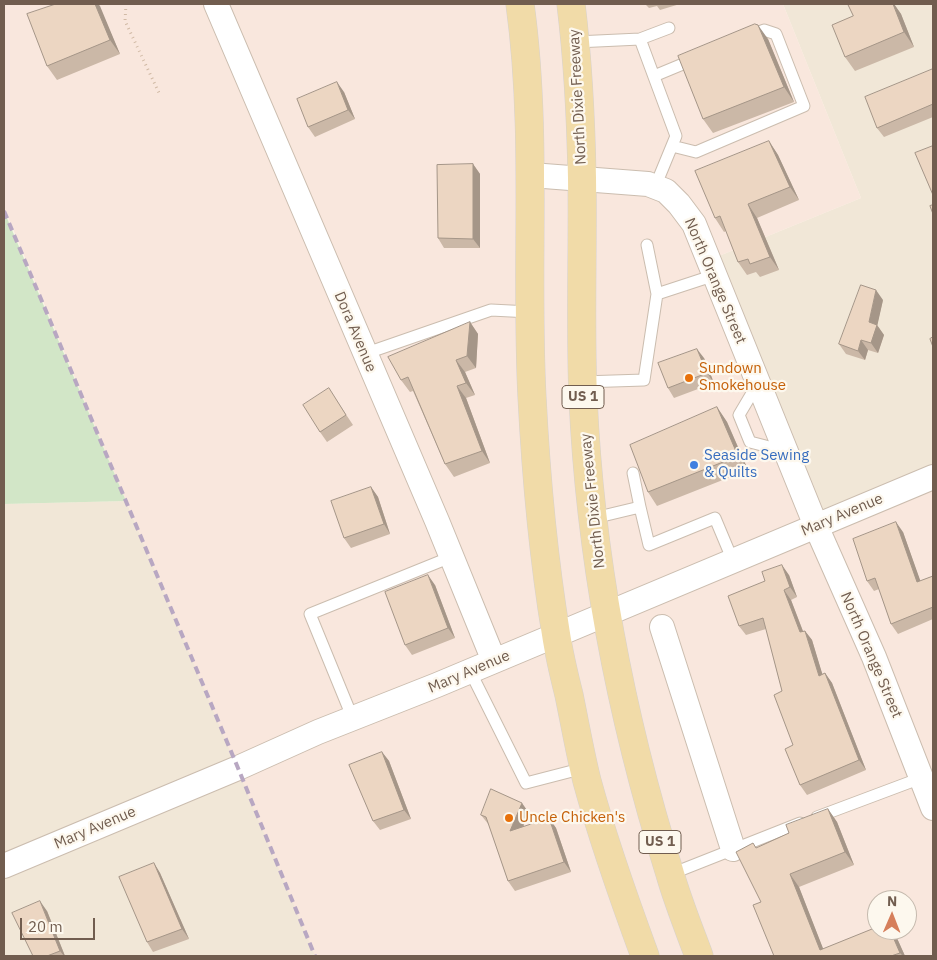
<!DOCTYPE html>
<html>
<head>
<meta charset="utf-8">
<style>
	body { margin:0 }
	#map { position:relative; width:937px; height:960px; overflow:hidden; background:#faf4e8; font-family:"IBM Plex Sans",sans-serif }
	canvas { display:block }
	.frame { position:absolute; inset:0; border:5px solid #715d4f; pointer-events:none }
	.north { position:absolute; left:867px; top:890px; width:50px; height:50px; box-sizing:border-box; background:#fdf8ee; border:1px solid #c5baae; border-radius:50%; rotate:1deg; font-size:14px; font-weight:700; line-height:20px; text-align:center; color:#715d4f }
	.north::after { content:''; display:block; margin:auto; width:18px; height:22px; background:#d67f5b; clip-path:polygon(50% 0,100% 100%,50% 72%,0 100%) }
	.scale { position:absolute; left:20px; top:918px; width:75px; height:22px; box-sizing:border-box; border:2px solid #715d4f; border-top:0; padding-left:6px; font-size:15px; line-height:18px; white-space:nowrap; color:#715d4f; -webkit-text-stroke:4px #fdf8ee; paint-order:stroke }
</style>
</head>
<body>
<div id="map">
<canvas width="937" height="960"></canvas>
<div class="frame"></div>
<div class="north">N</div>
<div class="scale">20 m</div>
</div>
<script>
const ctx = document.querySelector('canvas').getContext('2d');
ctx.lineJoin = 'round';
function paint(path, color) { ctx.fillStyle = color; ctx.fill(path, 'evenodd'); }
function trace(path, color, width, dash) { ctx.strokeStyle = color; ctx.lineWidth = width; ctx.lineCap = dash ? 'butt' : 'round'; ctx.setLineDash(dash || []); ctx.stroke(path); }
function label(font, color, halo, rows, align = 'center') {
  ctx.font = font + ' "IBM Plex Sans",sans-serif'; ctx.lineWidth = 4.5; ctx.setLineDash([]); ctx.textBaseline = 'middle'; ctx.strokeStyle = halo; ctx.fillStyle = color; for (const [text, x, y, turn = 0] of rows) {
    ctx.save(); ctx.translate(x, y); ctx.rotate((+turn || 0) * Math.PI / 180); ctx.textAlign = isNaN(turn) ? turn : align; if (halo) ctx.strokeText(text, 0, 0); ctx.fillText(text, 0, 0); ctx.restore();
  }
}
paint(new Path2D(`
	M783,4h150v473l-117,49 -107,-266 152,-62z
	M126,501l112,267 78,188h-312v-452z`), '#f1e7d7');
paint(new Path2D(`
	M4,4h779l78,194 -152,62 107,266 117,-49v479h-618l-311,-749zM877,900h30v30h-30z`), '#f9e7dd');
paint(new Path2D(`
	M4,211l122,290 -122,3z`), '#d2e6c7');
const service = new Path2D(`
	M640,39l29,-11
	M576,42l64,-3 36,97 -21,51
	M654,76l41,-17
	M672,146l24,6 108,-46 -28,-72 -12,-4 -15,6
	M647,245l10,49 58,-19
	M364,354l127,-44 39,2
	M582,382l62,-2 13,-86
	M758,383l-19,32 11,27 35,9
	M633,473l7,34
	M594,518l46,-11 9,38 66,-27 18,43
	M470,671l56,112 58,-15
	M353,719l-43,-105 141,-57
	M817,817l104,-39
	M671,874l129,-51`);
const minor = new Path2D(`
	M216,4l221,517 57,140
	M531,175l117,9 18,7 13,13 15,20 122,302 58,131 59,151
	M662,627l71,222
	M4,866l234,-98 80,-36 119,-47 496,-208`);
const primary = new Path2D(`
	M520,4c18,131 5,261 12,393 4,79 11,158 24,237 3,20 8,41 13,61 6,29 11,58 18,86 16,59 37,118 58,175
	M571,4c7,58 10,116 11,174 1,73 -2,146 1,219 7,161 39,324 87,477 8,28 19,55 29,82`);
trace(service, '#cbbdaf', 13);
trace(minor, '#cbbdaf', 26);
trace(primary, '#d7d2ce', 29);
trace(new Path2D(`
	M126,4l-1,17 35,74`), '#d1baa5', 3, [1, 4]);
trace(service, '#fff', 11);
trace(minor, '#fff', 24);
trace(primary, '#f1dba8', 28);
trace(new Path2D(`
	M4,211l234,557 77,188`), '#b8a7c2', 4, [8, 5]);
paint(new Path2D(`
	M56,4h42l22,50 -63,26 -10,-14z
	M645,4h35l-20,6 -3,-4 -8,2z
	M848,4h46l7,10 13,33 -59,24 -10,-14 8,-41z
	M768,39l26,63 -81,31 -10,-14z
	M933,69v48l-49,20 -7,-9z
	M344,92l11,27 -40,18 -7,-10z
	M769,141l9,14 21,45 -42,18 22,52 -19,7 -4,-5 -9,3 -9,-13 -12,-31 -2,1 -9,-14z
	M473,164l7,10v74h-36l-6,-10z
	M883,300l-6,25 7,10 -6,18 -10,-3 -3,10 -19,-6 -7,-10z
	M470,322l8,12 -2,34 -11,4 10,23 -9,3 24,65 -36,14 -9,-13 -32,-73 -3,1 -9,-12z
	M704,358l10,25 -40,15 -6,-10z
	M335,398l18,27 -26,17 -7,-10z
	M717,407l10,15 21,48 -91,36 -9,-14z
	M371,487l7,10 12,37 -39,14 -7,-10z
	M903,532l17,49 13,-5v43l-35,15 -7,-10 -12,-35 -5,2 -7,-10z
	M789,575l8,22 -6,3 12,31h2l7,9 10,34 3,-1 7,10 34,87 -59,25 -7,-10 -7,-40 -11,-54 -16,-62 -20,6 -7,-9 26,-45z
	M435,585l20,53 -43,17 -7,-10z
	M382,752l7,9 22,58 -31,11 -7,-9z
	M828,809l9,13 17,43 -55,22 24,62 73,-13 9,20h-131l-13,-54 -4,-54 32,-15z
	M529,813l-6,14 26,-9 7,10 15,44 -56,19 -7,-10 -19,-56 -8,-10z
	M154,863l6,10 29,66 -36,13 -6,-10z
	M47,911l18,45h-32z`), '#cbb8a7');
paint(new Path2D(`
	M95,4h3l2,2 20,48 -10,-14z
	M893,4h1l7,10 13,33 -10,-15z
	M758,25l10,14 26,63 -10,-15z
	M337,82l7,10 11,27 -7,-9z
	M769,141l9,14 21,45 -9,-13z
	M473,164l7,10v74l-7,-9z
	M748,204l9,14 22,52 -9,-13z
	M876,290l7,10 -6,27v-2l7,10 -6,18 -7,-10 -2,-21z
	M470,322l8,12 -2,34 -9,-12z
	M861,340l7,10 -3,10 -7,-9z
	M697,349l7,9 10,25 -7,-10z
	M456,360l9,12 10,23 -9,-12z
	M457,386l9,12 24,65 -8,-12z
	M717,407l10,15 21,48 -10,-14z
	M371,487l7,10 12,37 -6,-10z
	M896,522l7,10 21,59 -7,-9z
	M782,565l7,10 8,22 -7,-10z
	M428,575l7,10 20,53 -7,-10z
	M784,590l7,10 16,42 -7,-10z
	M805,631l7,9 14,46 -7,-10z
	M825,673l7,10 34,87 -7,-10z
	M382,752l7,9 22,58 -7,-9z
	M522,803l7,10 -12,28 -7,-10z
	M828,809l9,13 17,43 -9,-13z
	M549,818l7,10 15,44 -7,-10z
	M154,863l6,10 29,66 -7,-10z
	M790,874l9,13 27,69 -6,-6z
	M40,901l7,10 18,45h-1l-4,-5z
	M890,930h2l4,6 9,20h-2l-3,-3z`), '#a59688');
const building = new Path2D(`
	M56,4h39l15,36 -63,26 -20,-52z
	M848,4h45l11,28 -59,25 -13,-32 21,-9z
	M755,24l3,1 26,62 -81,32 -25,-63z
	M933,69v35l-56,24 -12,-31z
	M337,82l11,28 -40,17 -11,-28z
	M769,141l21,46 -42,17 22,53 -20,7 -2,-5 -10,3 -18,-46 -5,2 -20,-47z
	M933,146v49l-18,-42z
	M473,164v75l-35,-1 -1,-73z
	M933,205v9l-3,-8z
	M861,285l15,5 -7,32 8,3 -6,18 -10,-3 -3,11 -19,-7z
	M470,322l-3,34 -11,4 10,23 -9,3 25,65 -37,13 -37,-87 -7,3 -13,-23z
	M933,337v10l-3,-8z
	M697,349l10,24 -39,15 -10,-25z
	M329,388l17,27 -26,17 -17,-27z
	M717,407l21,49 -90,36 -18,-47z
	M371,487l13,37 -40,14 -13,-37z
	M896,522l21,60 16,-6v31l-42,17 -16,-46 -8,3 -14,-42z
	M782,565l8,22 -6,3 16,42 5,-1 14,45 6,-3 34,87 -59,25 -15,-36 8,-4 -19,-50 8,-4 -19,-73 -24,8 -11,-30 37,-15 -3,-9z
	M428,575l20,53 -43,17 -20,-53z
	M382,752l22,58 -31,11 -24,-56z
	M491,789l31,14 -12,28 39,-13 15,44 -56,19 -22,-64 -5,-2z
	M828,809l17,43 -55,22 30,76 57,-23v3h13l10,23 -9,3h-117l-21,-51 8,-3 -25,-50 17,-9 3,5 33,-15 -3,-8z
	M154,863l28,66 -35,13 -28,-65z
	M40,901l20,50 -13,5h-14l-21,-43z`);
paint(building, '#ecd6c2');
trace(building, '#a59688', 1);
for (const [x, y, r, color] of [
	[689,378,5,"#e8710a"],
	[694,465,5,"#3f7fe0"],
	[509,818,5,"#e8710a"]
]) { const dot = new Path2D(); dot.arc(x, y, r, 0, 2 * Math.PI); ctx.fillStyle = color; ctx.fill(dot); trace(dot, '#fdf8ee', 2); }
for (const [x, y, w] of [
	[583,397,42],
	[660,842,42]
]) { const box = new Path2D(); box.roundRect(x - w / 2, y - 11.5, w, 23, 4); ctx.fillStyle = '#fdf8ee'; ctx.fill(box); trace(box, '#715d4f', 1); }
label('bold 14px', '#715d4f', null, [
	["US 1",583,397],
	["US 1",660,842]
]);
label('15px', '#715d4f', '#fdf8ee', [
	["North Dixie Freeway",578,97,-93],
	["North Orange Street",715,281,67],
	["Dora Avenue",355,332,67],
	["North Dixie Freeway",593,501,-96],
	["Mary Avenue",842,515,-23],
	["North Orange Street",871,655,67],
	["Mary Avenue",469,672,-23],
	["Mary Avenue",95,828,-23]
]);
label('15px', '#c56008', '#fdf8ee', [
	["Sundown",699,369],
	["Smokehouse",699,386],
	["Uncle Chicken's",519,818]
], 'left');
label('15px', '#366cbe', '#fdf8ee', [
	["Seaside Sewing",704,456],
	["& Quilts",704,473]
], 'left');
</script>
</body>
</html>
